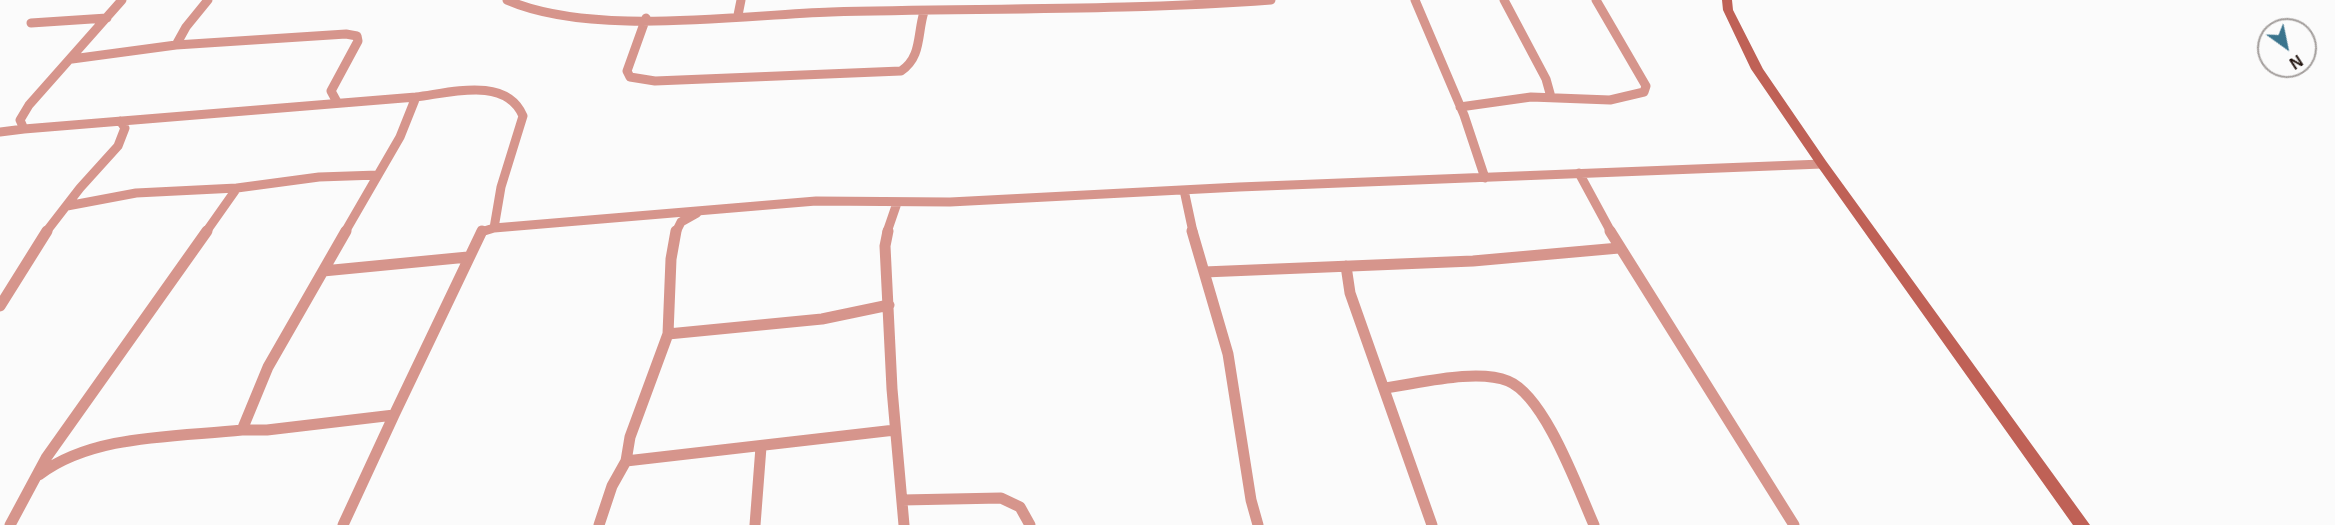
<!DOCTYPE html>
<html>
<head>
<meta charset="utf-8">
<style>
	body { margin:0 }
	#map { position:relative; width:2335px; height:525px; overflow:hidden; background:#fbfbfb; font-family:Arial,sans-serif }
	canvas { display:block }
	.north { position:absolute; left:2257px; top:18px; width:60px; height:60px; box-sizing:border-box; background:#fbfbfb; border:2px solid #a39e9c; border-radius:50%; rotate:147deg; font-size:16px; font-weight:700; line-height:24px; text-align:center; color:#20130e }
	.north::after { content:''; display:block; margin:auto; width:21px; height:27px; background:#3a748d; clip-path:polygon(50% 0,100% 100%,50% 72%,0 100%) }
</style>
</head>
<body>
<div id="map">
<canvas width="2335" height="525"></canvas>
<div class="north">N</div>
</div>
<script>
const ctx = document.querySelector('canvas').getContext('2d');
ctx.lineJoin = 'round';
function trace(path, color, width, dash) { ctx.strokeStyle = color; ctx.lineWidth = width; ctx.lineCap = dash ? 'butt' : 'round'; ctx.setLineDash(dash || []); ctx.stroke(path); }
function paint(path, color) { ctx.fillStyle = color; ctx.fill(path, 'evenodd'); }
trace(new Path2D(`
	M122,0l-93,105 -9,15 4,9 392,-32 -16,40 -55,95
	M507,0c85,37 231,15 324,12 147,-4 293,-1 440,-12
	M1415,0l49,115 21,63
	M1504,0l42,79 5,18
	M738,15l3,-15
	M646,18l-19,53 3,6 25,4 246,-10c21,-14 16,-37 23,-59
	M31,23l76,-5
	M176,45l10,-18 22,-27
	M72,59l104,-14 170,-11 11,2 1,5 -27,50 6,11
	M416,97c34,-4 90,-21 107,19l-22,71 -7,41
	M1460,107l71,-10 79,3 34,-8 2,-6 -50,-86
	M0,132l24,-3
	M1579,173l32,59
	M1184,190l9,42
	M67,206l69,-13 101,-5 82,-11 59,-2
	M46,232l34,-44 38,-42 7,-18 -5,-7
	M206,232l31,-44
	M481,232l13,-4 322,-27 134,1 289,-15 583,-23
	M676,232l5,-10 16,-9
	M887,232l10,-29`), '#d6958c', 9);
trace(new Path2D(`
	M346,231l-78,136 -26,63h25l127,-15 88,-184
	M888,231l-3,15 7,143 12,136
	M1192,231l36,123 23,146 7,25
	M1610,231l184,294
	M1346,266l4,27 82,232
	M323,271l145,-14
	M1204,272l269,-11 146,-13
	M0,306l47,-75
	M668,334l154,-15 67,-14
	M1384,388c33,-4 92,-20 124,-7 37,15 70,108 86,144
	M626,461l269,-31
	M39,475c53,-41 138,-38 203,-45
	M902,500l99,-2 19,9 10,18
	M10,525l36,-67 161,-227
	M343,525l51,-110
	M599,525l13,-39 14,-25 4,-24 38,-103 3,-75 5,-28
	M755,525l6,-78`), '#d6958c', 11);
paint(new Path2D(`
	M1722,0h10l1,10 30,59 63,92 264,364h-17l-257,-361 -65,-95 -28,-59z`), '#bf6156');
</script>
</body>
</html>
